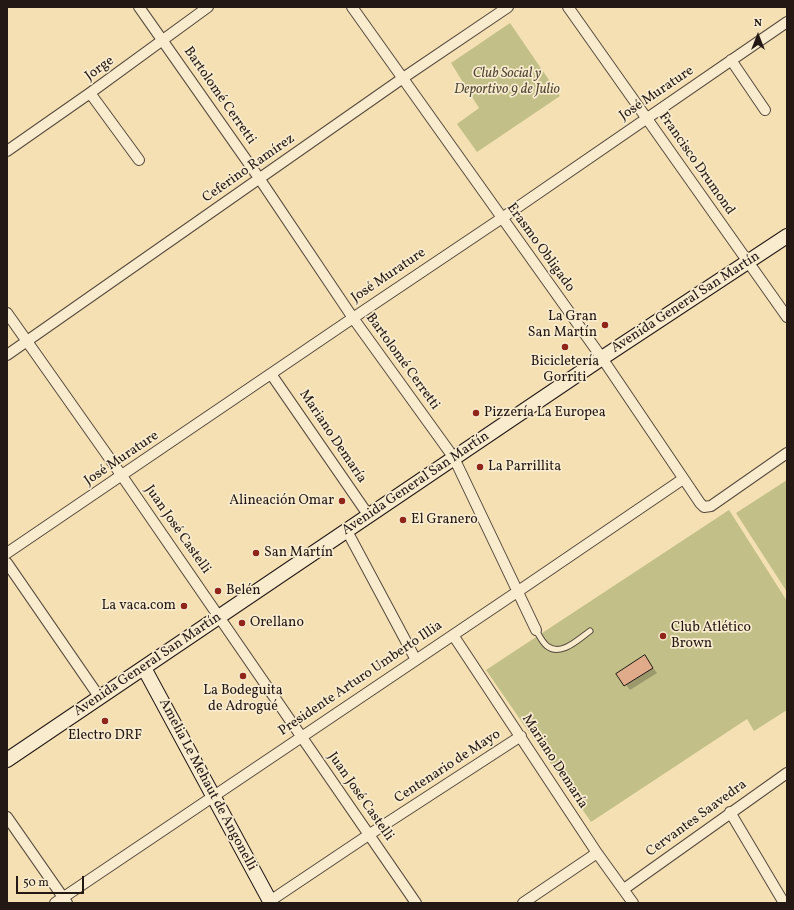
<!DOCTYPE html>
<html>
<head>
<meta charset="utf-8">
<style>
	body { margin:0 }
	#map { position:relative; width:794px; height:910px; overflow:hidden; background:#f4e0b3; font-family:Vollkorn,serif }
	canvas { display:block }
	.frame { position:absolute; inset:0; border:8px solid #231814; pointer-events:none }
	.north { position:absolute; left:738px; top:16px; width:40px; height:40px; -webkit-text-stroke:3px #f8ebce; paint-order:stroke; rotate:0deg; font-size:11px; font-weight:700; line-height:16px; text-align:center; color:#231814 }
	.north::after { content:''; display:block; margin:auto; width:14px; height:18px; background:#231814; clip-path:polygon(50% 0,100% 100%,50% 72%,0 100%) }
	.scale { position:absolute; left:16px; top:876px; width:68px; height:18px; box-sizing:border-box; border:2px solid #231814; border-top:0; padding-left:5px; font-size:12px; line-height:14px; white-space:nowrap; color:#231814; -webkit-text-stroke:3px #f8ebce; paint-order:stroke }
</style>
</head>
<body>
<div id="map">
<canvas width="794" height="910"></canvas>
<div class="frame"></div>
<div class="north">N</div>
<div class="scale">50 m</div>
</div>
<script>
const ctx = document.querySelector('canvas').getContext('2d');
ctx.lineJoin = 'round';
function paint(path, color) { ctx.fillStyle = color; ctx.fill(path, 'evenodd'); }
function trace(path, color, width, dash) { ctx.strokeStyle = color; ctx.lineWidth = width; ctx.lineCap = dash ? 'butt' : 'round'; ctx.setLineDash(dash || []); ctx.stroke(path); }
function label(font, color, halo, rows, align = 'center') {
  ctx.font = font + ' Vollkorn,serif'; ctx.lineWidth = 3.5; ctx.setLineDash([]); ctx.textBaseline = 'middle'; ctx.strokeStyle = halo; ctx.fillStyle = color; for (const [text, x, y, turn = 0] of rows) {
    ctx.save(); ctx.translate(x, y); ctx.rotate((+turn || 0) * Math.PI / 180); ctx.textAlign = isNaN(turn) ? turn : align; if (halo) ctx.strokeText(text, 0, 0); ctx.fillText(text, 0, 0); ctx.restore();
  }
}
paint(new Path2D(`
	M510,23l50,73 -83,56 -20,-28 22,-16 -28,-45z
	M787,480v112l-51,-79z
	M729,510l58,91v109l-33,21 -7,-12 -156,103 -105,-152z`), '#c2c088');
paint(new Path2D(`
	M644,657l13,16 -27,17 -12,-16z`), '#0003');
const building = new Path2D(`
	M645,655l8,13 -29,18 -8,-12z`);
paint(building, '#dfab8a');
trace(building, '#231814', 1);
const lane = new Path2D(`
	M536,630c3,5 6,12 11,16 14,11 32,-7 43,-15`);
const street = new Path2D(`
	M139,7l120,171 94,140 101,140 82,172
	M352,7l250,351 98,145 4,4 7,-1 76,-53
	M568,7l219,310
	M731,60l34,50
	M90,93l49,67
	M7,151l83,-58 118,-86
	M7,313l115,163 294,427
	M7,355l396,-277 105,-71
	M271,374l98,142
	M347,531l69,129
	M7,553l346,-235 149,-100 285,-196
	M7,563l93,135
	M453,635l144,218 36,50
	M730,812l54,91
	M7,817l60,86
	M624,889l163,-116
	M270,901l100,-67 151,-98
	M55,903l462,-311 166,-113
	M523,903l74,-50`);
const secondary = new Path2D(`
	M144,668l127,235
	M7,760l595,-402 185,-122`);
trace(lane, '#574a3c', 7);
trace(street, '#574a3c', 12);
trace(secondary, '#231814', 16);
trace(lane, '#f8ebce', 5);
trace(street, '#f8ebce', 10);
trace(secondary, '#f8ebce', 14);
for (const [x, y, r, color] of [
	[605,325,4,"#8f2418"],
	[565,347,4,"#8f2418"],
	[476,413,4,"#8f2418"],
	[480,467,4,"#8f2418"],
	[342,501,4,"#8f2418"],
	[403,520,4,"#8f2418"],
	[256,553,4,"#8f2418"],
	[218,591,4,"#8f2418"],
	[184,606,4,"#8f2418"],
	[242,623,4,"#8f2418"],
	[663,636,4,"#8f2418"],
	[243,676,4,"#8f2418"],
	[105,721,4,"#8f2418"]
]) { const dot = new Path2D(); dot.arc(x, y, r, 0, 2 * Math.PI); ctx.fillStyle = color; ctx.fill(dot); trace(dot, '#f8ebce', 1.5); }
label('14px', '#231814', '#f8ebce', [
	["Jorge",100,69,-36],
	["José Murature",657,94,-34],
	["Bartolomé Cerretti",219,96,55],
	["Francisco Drumond",696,164,55],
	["Ceferino Ramírez",249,169,-35],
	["Erasmo Obligado",540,248,54],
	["José Murature",389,276,-34],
	["Avenida General San Martín",686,303,-33],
	["Bartolomé Cerretti",402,362,54],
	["Mariano Demaría",332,437,56],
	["José Murature",122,459,-34],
	["Avenida General San Martín",416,484,-34],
	["Juan José Castelli",177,530,55],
	["Avenida General San Martín",148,665,-34],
	["Presidente Arturo Umberto Illia",361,679,-34],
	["Mariano Demaría",554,762,57],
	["Centenario de Mayo",448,767,-33],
	["Amelia Le Mehaut de Angonelli",207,785,62],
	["Juan José Castelli",360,797,55],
	["Cervantes Saavedra",697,819,-36]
]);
label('italic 14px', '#534a37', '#f8ebce', [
	["Club Social y",507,74],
	["Deportivo 9 de Julio",507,90]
]);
label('14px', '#231814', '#f8ebce', [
	["La Gran",597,317,"right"],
	["San Martín",597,333,"right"],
	["Bicicletería",565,362,"center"],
	["Gorriti",565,378,"center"],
	["Pizzería La Europea",484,413],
	["La Parrillita",488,467],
	["Alineación Omar",334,501,"right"],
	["El Granero",411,520],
	["San Martín",264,553],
	["Belén",226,591],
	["La vaca.com",176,606,"right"],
	["Orellano",250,623],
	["Club Atlético",671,628],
	["Brown",671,644],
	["La Bodeguita",243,691,"center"],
	["de Adrogué",243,707,"center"],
	["Electro DRF",105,736,"center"]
], 'left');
</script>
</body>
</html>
